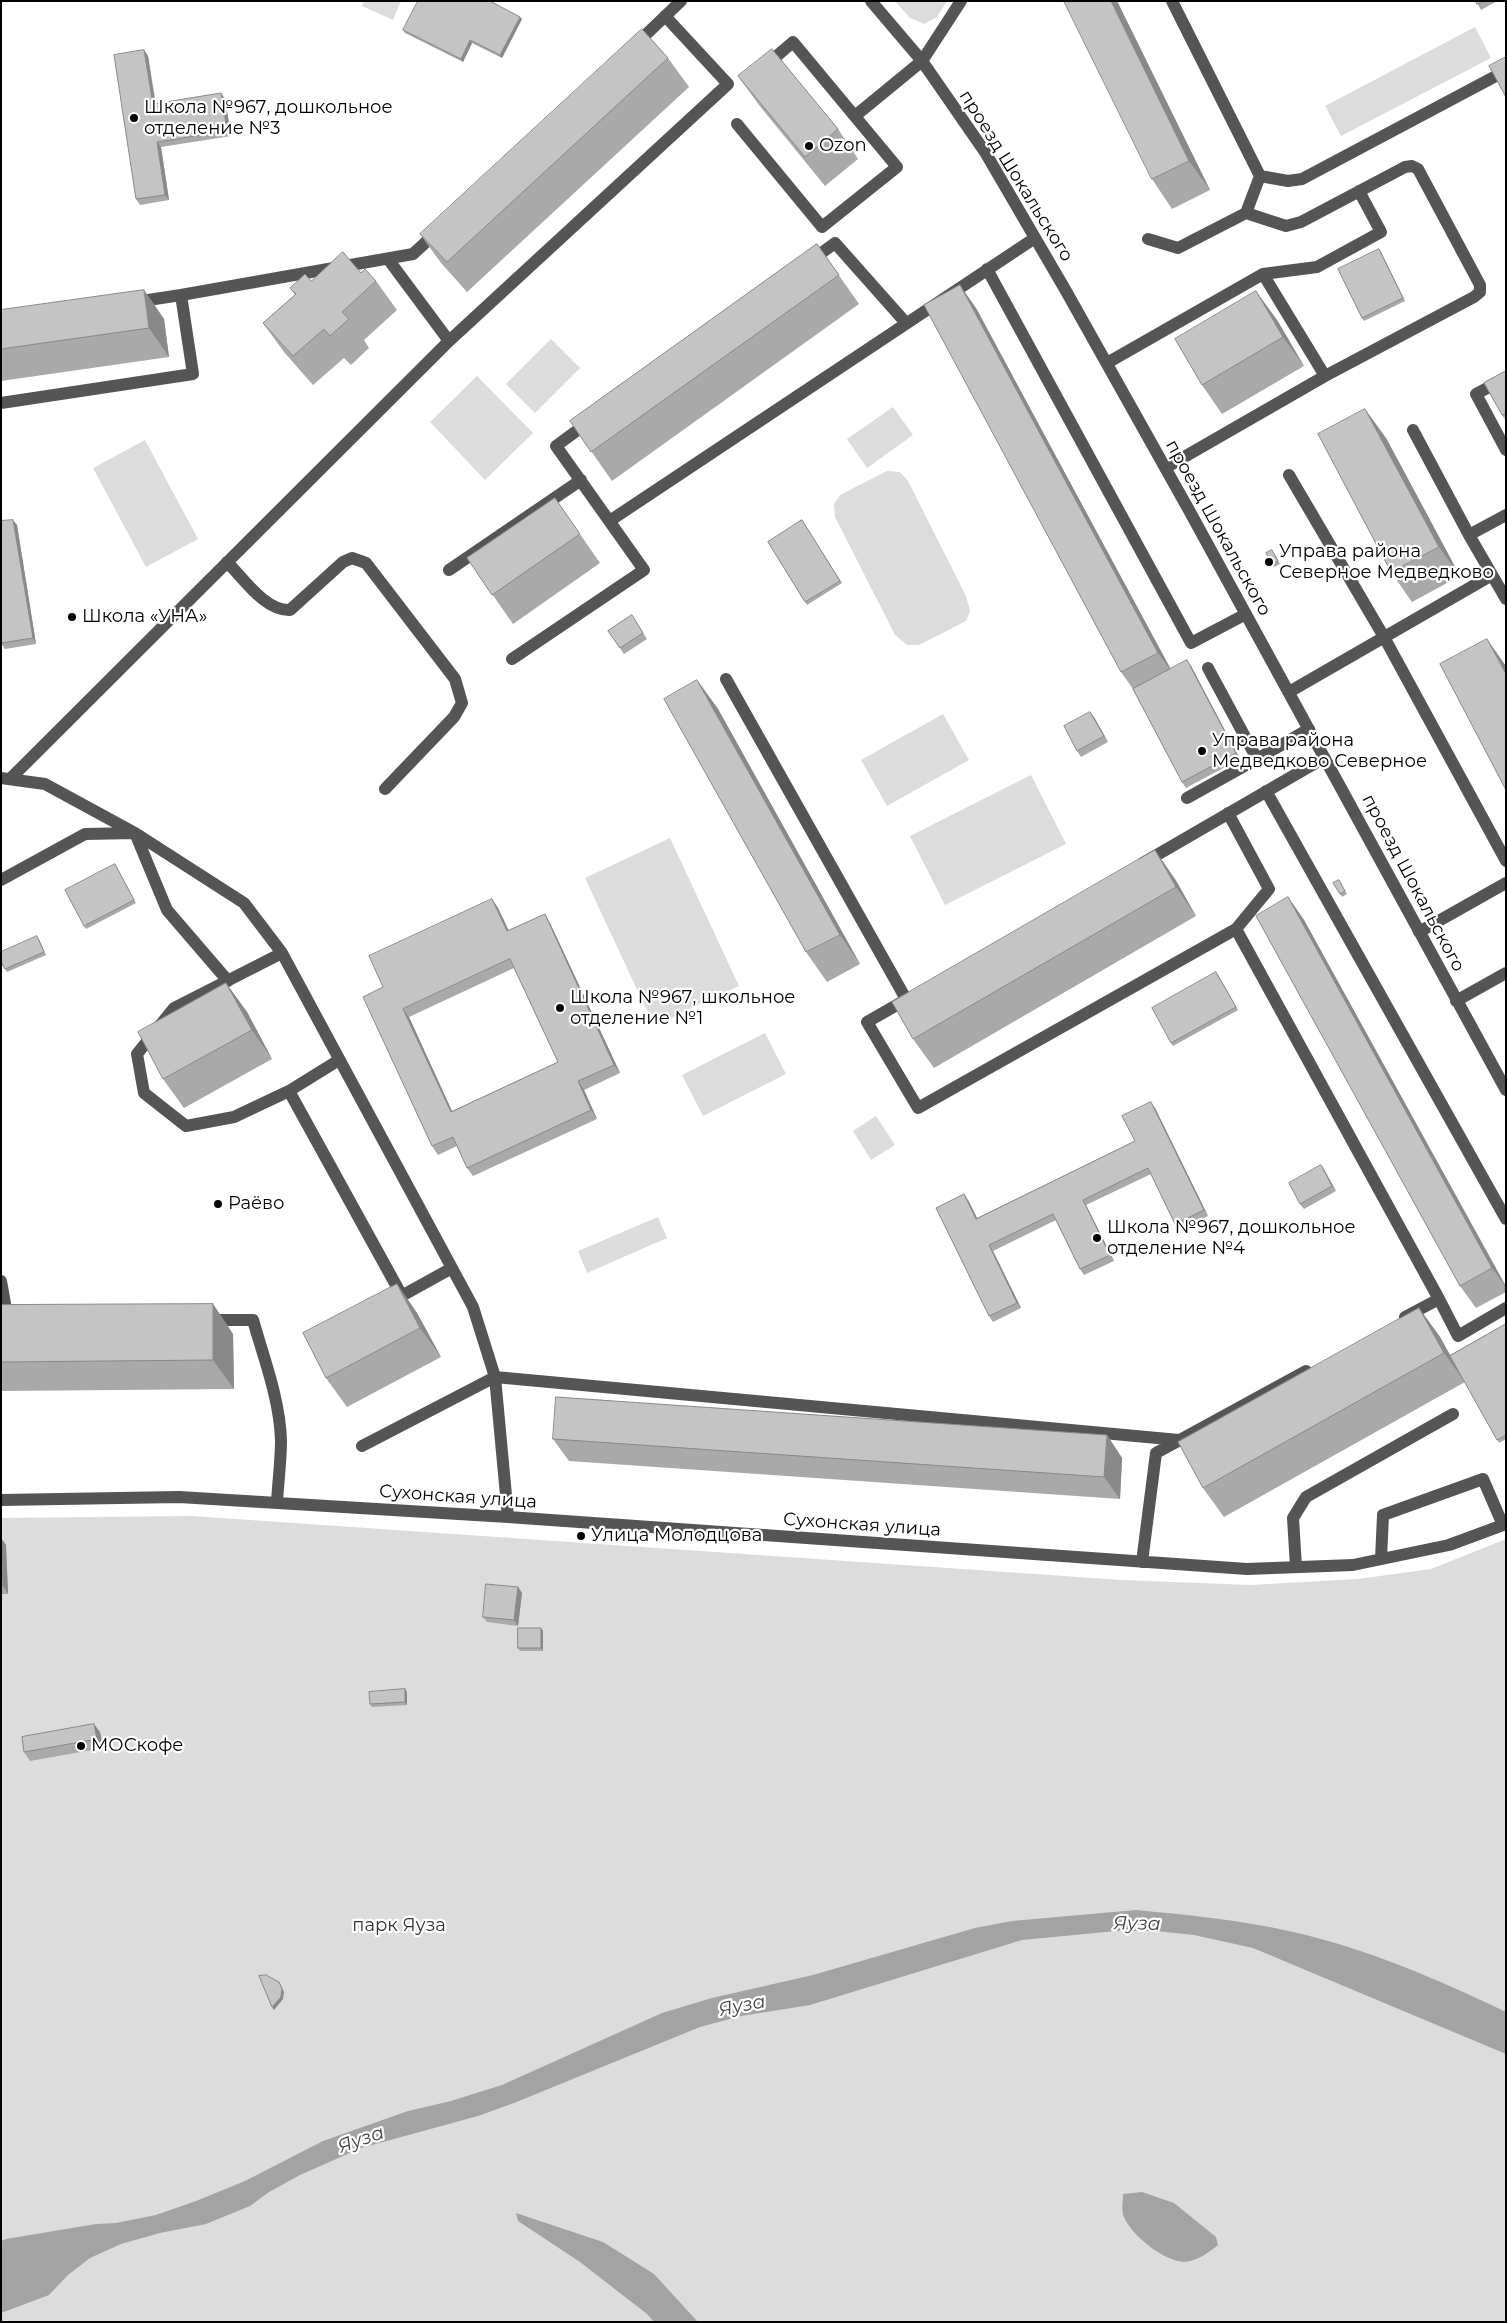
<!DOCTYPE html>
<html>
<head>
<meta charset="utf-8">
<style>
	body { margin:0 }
	#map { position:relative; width:1507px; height:2323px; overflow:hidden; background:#fff; font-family:Montserrat,sans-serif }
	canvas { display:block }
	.frame { position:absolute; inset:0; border:2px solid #000; pointer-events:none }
</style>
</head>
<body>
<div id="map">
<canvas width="1507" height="2323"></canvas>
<div class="frame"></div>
</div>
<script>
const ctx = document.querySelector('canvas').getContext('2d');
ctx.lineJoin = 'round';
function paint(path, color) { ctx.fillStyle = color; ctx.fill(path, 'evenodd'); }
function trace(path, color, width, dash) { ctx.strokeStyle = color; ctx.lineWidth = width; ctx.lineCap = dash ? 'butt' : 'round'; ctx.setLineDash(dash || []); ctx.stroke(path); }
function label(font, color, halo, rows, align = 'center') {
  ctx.font = font + ' Montserrat,sans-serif'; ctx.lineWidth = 4.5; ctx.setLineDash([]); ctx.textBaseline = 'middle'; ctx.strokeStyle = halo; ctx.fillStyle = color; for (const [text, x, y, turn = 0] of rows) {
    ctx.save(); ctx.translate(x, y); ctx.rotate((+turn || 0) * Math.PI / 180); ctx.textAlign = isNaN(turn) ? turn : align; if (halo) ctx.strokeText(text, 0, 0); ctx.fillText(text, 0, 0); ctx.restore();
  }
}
paint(new Path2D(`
	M364,1h37l-8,19 -31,-14z
	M895,1h52l-10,16 -13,7 -14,-6z
	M1475,27l16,31 -150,78 -16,-30z
	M551,339l29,29 -45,45 -29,-29z
	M477,376l56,57 -48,47 -55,-58z
	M893,407l20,28 -46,33 -20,-29z
	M145,440l53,99 -52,28 -53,-99z
	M887,471l13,1 8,9 58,115 4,15 -4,10 -47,24h-12l-12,-10 -60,-118 -1,-13 6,-9z
	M943,714l26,46 -82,46 -26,-46z
	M1031,775l35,69 -121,61 -35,-69z
	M670,838l69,148 -85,40 -69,-148z
	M765,1033l21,41 -83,42 -21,-41z
	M876,1116l19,29 -24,15 -18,-29z
	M658,1217l9,21 -80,35 -9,-22z
	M192,1516l930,64 128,5 108,-6 73,-10 75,-30v783h-1505v-804z`), '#dcdcdc');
paint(new Path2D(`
	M1136,1910c53,5 105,10 157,22 75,17 144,47 213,80v42l-253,-106 -59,-13 -38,-4h-40l-94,9 -212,65 -69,11 -41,11 -186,76 -36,13 -117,32 -61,27 -31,17 -19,14 -44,18 -46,9 -39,11 -31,14 -22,17 -19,20 -48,18v-72l5,-2 90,-15 20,-1 40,-8 40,-14 49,-20 78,-40 85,-30 43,-10 51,-16 160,-72 50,-15 101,-23 162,-47 37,-7z
	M1142,2192l32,11 42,34 2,8c-8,7 -23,17 -34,17 -20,-1 -52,-26 -60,-45 -3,-6 -1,-16 -1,-23z
	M516,2213l87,29 51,32 44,48h-44l-7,-8 -67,-52 -62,-41z`), '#a3a3a3');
trace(new Path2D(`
	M871,1l51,60 63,91 81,139 124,221 316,578
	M634,46l47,-45
	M855,116l67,-55 39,-60
	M737,124l85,103 75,-60 -104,-125 -29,25
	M1260,176l28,5 14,-2 192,-102
	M1246,213l40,13 15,-4 104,-55 7,-1 6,3 62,116v7l-6,5 -149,79
	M1148,239l30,9 68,-35 14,-37 -88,-175
	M388,259l61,82 279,-257 -63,-68
	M808,263l27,-20 71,80
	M987,269l204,374 55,-29
	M181,295l232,-41 25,-23
	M1107,363l156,-89 54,-7 64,-35 -22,-41
	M1506,378l-30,16 30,56
	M1,403l192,-29 -12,-79 -46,7
	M1413,430l56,105
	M1165,468l160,-92 -62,-102
	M1289,475l95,162 122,224
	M1506,515l-37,20 37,64
	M611,520l424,-282
	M227,562c17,17 38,49 63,48l53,-48 9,-4 14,5 89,116 7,24 -8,14 -69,72
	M449,570l132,-90
	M512,659l132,-89 -88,-124 34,-25
	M1208,668l49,91 52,-30
	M726,679l180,320
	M1289,692l203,-117
	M1,778l44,6 90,49 32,77 61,71
	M10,779l439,-438
	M1266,791l240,428
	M1187,798l70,-39
	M1143,863l181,-105
	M1,880l84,-46 50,-1 109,70 38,50 191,354 22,70 684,63
	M1236,929l203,370 -34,18
	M1419,932l87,-49
	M282,953l-108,55 -37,46 7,39 42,33 48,-9 55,-26
	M909,998l-42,24 51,86 318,-179 33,-40 -41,-76
	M1456,1001l50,-28
	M339,1060l-50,31 113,205
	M1,1281l7,39
	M396,1299l56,-31
	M1439,1299l19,37 48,-28
	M208,1320h45c11,39 27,80 28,121 0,20 -3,41 -4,62
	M362,1446l133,-69 13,140
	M1,1500l178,-3 329,20 739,52 106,-4 96,-20 57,-21
	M1381,1559l2,-44 100,-36 20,46
	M1142,1562l14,-109 150,-82
	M1296,1567l-3,-49 13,-21 147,-83`), '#555', 12);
paint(new Path2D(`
	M1117,1l93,189 -38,19 -20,-30z
	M1476,1h21l-16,9z
	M522,19l-20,39 -30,-15 -9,19 -58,-29 -2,-3z
	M144,50l4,6 8,48 69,-5 6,37 -70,11 8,53 -29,5 -4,-6z
	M668,58l21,29 -222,205 -26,-29 -21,-29z
	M738,76l100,53 20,30 -33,27 -66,-81z
	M817,244l42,60 -247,177 -42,-60z
	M1379,249l26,52 -41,20 -2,-3z
	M361,273l15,8 21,29 -33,30 5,8 -18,17 -7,-7 -31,27 -29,-33 -21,-29 32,-28 -5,-7 21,-7z
	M144,290l20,29 5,38 -168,24v-71z
	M976,308l194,361 21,-3 49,93 -54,29 -4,-6 -49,-93 -12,-17z
	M1277,320l27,46 -82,48 -20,-29z
	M1506,371v50l-4,-6z
	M1386,438l74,138 -48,26 -21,-30z
	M555,498l45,65 -87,61 -46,-66z
	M802,520l40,63 -35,22 -39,-63z
	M17,525l19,119 -31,5 -4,-6z
	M1272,550l8,14 -6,3 -2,-3z
	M632,615l15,24 -23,15 -16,-23z
	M697,680l21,29 142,255 -33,18 -21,-30z
	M1094,717l14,25 -27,15 -4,-6z
	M115,864l21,39 -50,26 -2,-3z
	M1175,879l21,37 -262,152 -21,-29z
	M1339,880l8,14 -5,3 -9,-14z
	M1288,897l16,23 202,366v6l-30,16 -16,-22z
	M492,899l6,9 11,23 41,-8 70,150 -36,17 13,29 -124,57 -6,-8 -10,-22 -19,9 -6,-9 -49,-159zM514,968l44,94 -106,49 -43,-94z
	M39,939l7,16 -39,17 -2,-3z
	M1218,975l20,35 -65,36 -2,-3z
	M226,983l21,29 25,47 -88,49 -21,-29z
	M1155,1108l53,108 -29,14 -4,-6 -24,-50 -65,31 28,56 -30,14 -4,-6 -24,-49 -63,31 28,57 -28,14 -4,-6 -25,-122 4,6 9,18 158,-77z
	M1321,1165l15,26 -32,18 -4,-5z
	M397,1284l20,29 24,44 -94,50 -21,-29z
	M213,1304l20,30 1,55 -233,2v-86z
	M1419,1308l21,29 10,18 56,-31v115l-7,4 -34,-61 -241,135 -21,-29z
	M1107,1435l15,23 -2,41 -551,-38 -16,-22z
	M1,1538l5,7 2,49h-7z
	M518,1587l4,6 -4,33 -31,-4 -4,-5z
	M541,1628l2,3v20h-23l-2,-3z
	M407,1692v13l-35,2 -2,-3z
	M100,1732l3,16 -73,13 -6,-9z`), '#a9a9a9');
paint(new Path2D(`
	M1111,1h6l93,189 -21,-29z
	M520,17l2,2 -20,39 -2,-3z
	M470,40l2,3 -9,19 -2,-3z
	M144,50l4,6 8,54 -3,-6z
	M221,93l4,6 6,37 -4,-5z
	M157,142l4,5 8,53 -4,-5z
	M1379,249l2,3 24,49 -2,-3z
	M960,285l16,23 198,367 -16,-22z
	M144,290l20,29 5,38 -20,-29z
	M1256,291l21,29 27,46 -21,-29z
	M1365,409l21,29 74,138 -21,-29z
	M13,520l4,5 19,119 -3,-6z
	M1487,639l19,27v8z
	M1187,660l4,6 49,93 -4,-6z
	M697,680l21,29 142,255 -20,-29z
	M1090,712l4,5 14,25 -4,-6z
	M1155,850l20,29 21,37 -20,-29z
	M1288,897l16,23 202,367 -14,-19z
	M492,899l6,9 15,32 -6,-9z
	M545,914l5,9 70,150 -6,-8z
	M226,983l21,29 25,47 -20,-29z
	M403,1009l6,8 47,103 -5,-8z
	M578,1081l6,9 13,29 -6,-9z
	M1151,1102l4,6 53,108 -4,-6z
	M1321,1165l4,6 11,20 -4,-5z
	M964,1194l4,6 12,24 -4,-5z
	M1083,1200l3,5 28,56 -4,-6z
	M989,1245l4,6 28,57 -4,-5z
	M397,1284l20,29 24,44 -21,-29z
	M213,1304l20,30 1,55 -21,-29z
	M1419,1308l21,29 25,45 -21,-29z
	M1107,1435l15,23 -2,41 -16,-22z
	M1,1538l5,7 2,49 -5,-8z
	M518,1587l4,6 -4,33 -4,-6z
	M541,1628l2,3v20l-2,-3z
	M405,1689l2,3v13l-2,-3z
	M94,1724l6,8 3,16 -6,-9z
	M279,1982l5,10 -1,7 -9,11 -2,-3z`), '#898989');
const building = new Path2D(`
	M418,1h72l30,16 -20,38 -30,-15 -9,19 -58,-29z
	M1064,1h47l78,160 -37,18z
	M1476,1h7l-6,3z
	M642,29l26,29 -221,204 -27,-28z
	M772,49l66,80 -33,28 -67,-81z
	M144,50l9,54 68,-11 6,38 -70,11 8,53 -29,4 -22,-144z
	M1506,57v40l-17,-31z
	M817,244l22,31 -248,177 -21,-31z
	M1379,249l24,49 -41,20 -24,-49z
	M343,252l18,21 4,-4 11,12 -34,31 7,7 -19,17 -6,-7 -31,27 -30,-33 33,-29 -6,-6 15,-14 6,7z
	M960,285l198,368 -37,19 -197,-367z
	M144,290l5,38 -148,21v-39z
	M1256,291l27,46 -81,48 -27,-46z
	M1506,371v42l-4,2 -18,-32z
	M1365,409l74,138 -48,25 -73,-138z
	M555,498l25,36 -88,61 -25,-37z
	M13,520l20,118 -32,5v-122z
	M802,520l38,61 -35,21 -37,-60z
	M1272,550l6,11 -6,3 -6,-11z
	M632,615l11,18 -23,15 -12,-17z
	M1487,639l19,35v116l-66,-126z
	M1187,660l49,93 -54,29 -49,-93z
	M697,680l143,255 -34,17 -142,-253z
	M1090,712l14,24 -27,15 -13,-25z
	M1155,850l21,37 -263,152 -21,-37z
	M115,864l19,36 -50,26 -19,-36z
	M1339,880l6,11 -5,3 -7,-11z
	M1288,897l204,371 -32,18 -204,-370z
	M492,899l15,32 38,-17 69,151 -36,16 13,29 -124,58 -14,-31 -21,9 -69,-149 20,-10 -14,-31zM510,959l48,103 -107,50 -48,-103z
	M37,936l7,16 -39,17 -4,-7v-10z
	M1216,972l20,35 -65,36 -19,-35z
	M226,983l26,47 -89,49 -25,-47z
	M1151,1102l53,108 -29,14 -27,-56 -65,32 27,55 -30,14 -27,-55 -64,31 28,58 -28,13 -53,-108 28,-14 12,25 159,-78 -13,-25z
	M1321,1165l11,21 -32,18 -11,-21z
	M397,1284l23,44 -94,50 -23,-45z
	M213,1304v56l-212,2v-57z
	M1419,1308l25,45 -241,135 -25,-46z
	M1506,1324v111l-9,5 -47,-84z
	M556,1397l551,38 -3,42 -551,-38z
	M1,1555l2,31h-2z
	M486,1584l32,3 -4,33 -31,-3z
	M518,1628h23v20h-23z
	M405,1689v13l-35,2 -1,-12z
	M94,1724l3,15 -73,13 -2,-15z
	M266,1975l13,7 3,7 -1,8 -9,10 -13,-31z`);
paint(building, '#c4c4c4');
trace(building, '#898989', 1);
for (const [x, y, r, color] of [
	[134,118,5,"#000"],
	[809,146,5,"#000"],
	[1269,562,5,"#000"],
	[72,617,5,"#000"],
	[1202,751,5,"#000"],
	[560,1008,5,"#000"],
	[218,1204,5,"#000"],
	[1097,1238,5,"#000"],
	[581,1536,5,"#000"],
	[81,1746,5,"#000"]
]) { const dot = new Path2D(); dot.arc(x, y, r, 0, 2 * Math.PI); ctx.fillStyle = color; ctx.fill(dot); trace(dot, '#fff', 2); }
label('18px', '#000', '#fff', [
	["Школа №967, дошкольное",144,108],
	["отделение №3",144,129],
	["Ozon",819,146],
	["Управа района",1279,552],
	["Северное Медведково",1279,573],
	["Школа «УНА»",82,617],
	["Управа района",1212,741],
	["Медведково Северное",1212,762],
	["Школа №967, школьное",570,998],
	["отделение №1",570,1019],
	["Раёво",228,1204],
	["Школа №967, дошкольное",1107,1228],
	["отделение №4",1107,1249],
	["Улица Молодцова",591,1536],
	["МОСкофе",91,1746]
], 'left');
label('18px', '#000', '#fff', [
	["проезд Шокальского",1016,176,58],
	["проезд Шокальского",1218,528,61],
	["проезд Шокальского",1413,883,62],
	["Сухонская улица",458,1497,4],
	["Сухонская улица",862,1525,4]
]);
label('18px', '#333', '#fff', [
	["парк Яуза",399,1926]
]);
label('italic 19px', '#444', '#fff', [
	["Яуза",1137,1924,1],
	["Яуза",742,2006,-11],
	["Яуза",361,2140,-19]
]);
</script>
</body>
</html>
